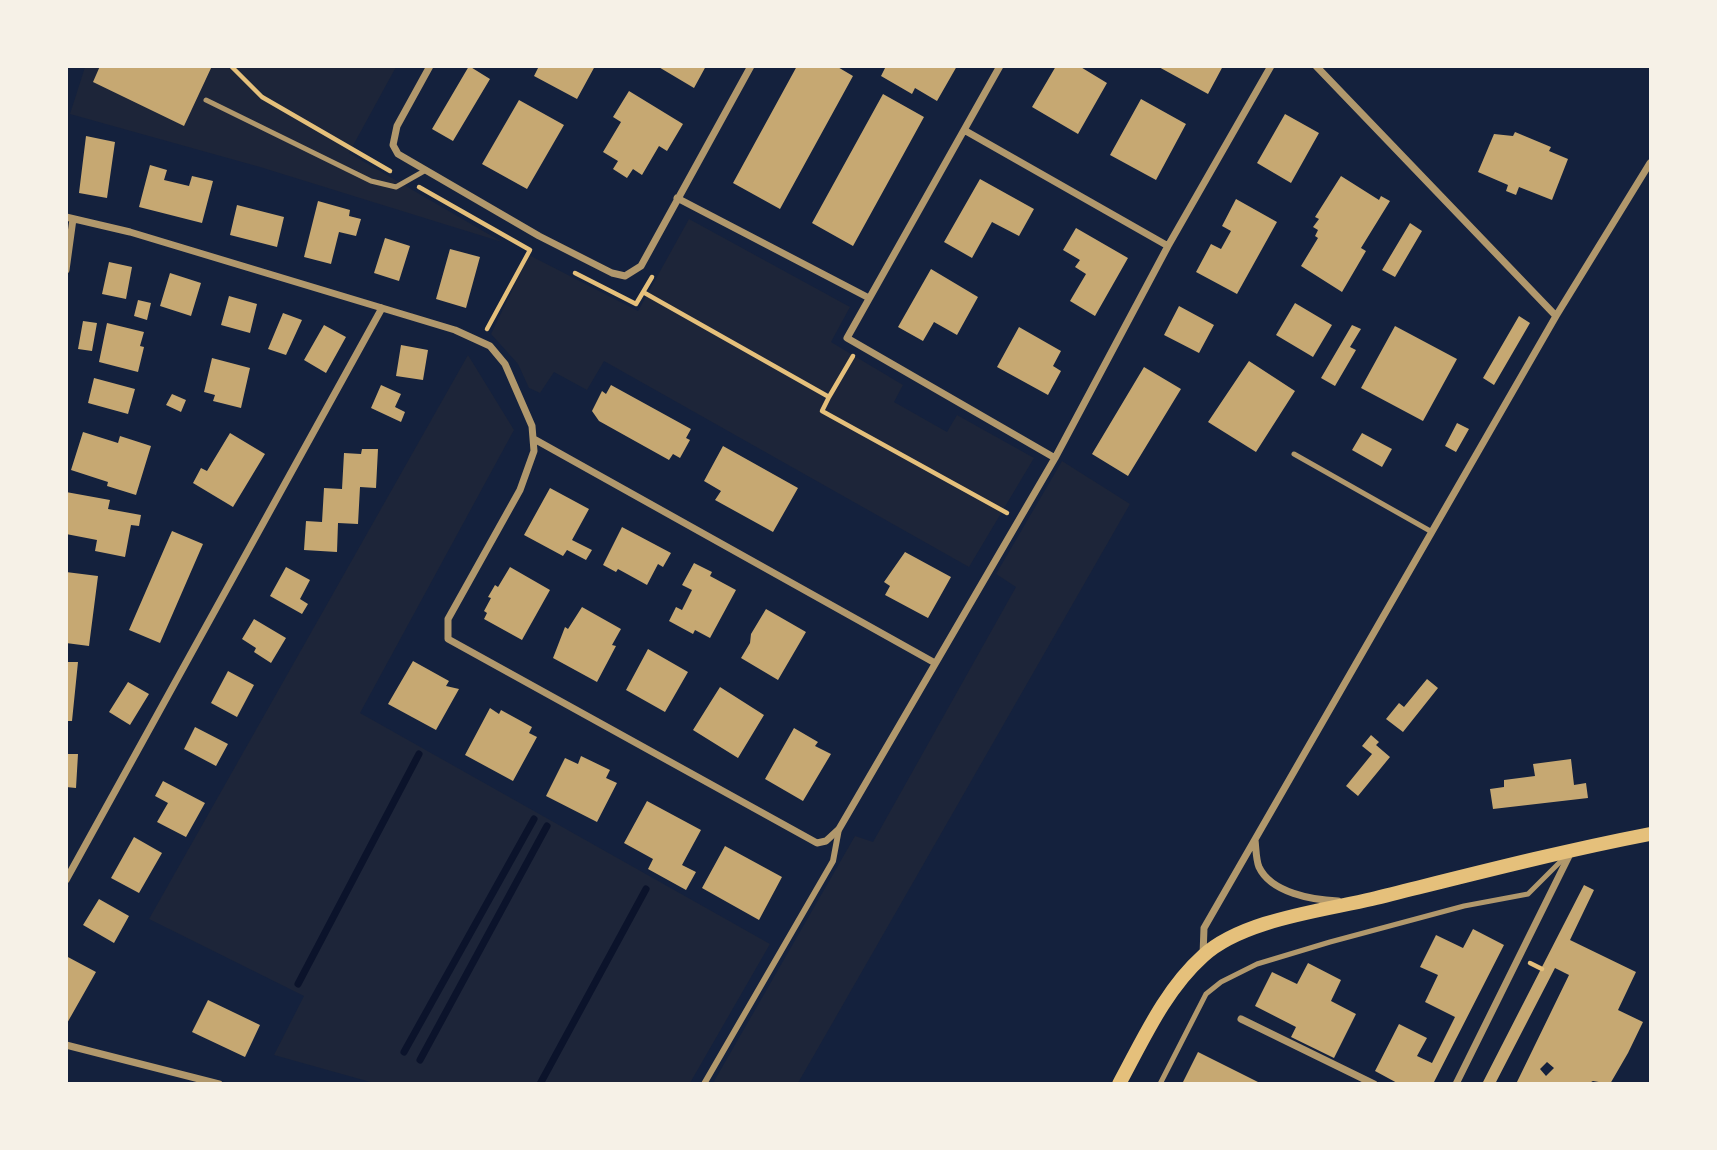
<!DOCTYPE html>
<html>
<head>
<meta charset="utf-8">
<style>
	body { margin:0 }
	#map { position:relative; width:1717px; height:1150px; overflow:hidden; background:#14213d; font-family:Quicksand,sans-serif }
	canvas { display:block }
	.frame { position:absolute; inset:0; border:68px solid #f6f1e7; pointer-events:none }
</style>
</head>
<body>
<div id="map">
<canvas width="1717" height="1150"></canvas>
<div class="frame"></div>
</div>
<script>
const ctx = document.querySelector('canvas').getContext('2d');
ctx.lineJoin = 'round';
function paint(path, color) { ctx.fillStyle = color; ctx.fill(path, 'evenodd'); }
function trace(path, color, width, dash) { ctx.strokeStyle = color; ctx.lineWidth = width; ctx.lineCap = dash ? 'butt' : 'round'; ctx.setLineDash(dash || []); ctx.stroke(path); }
paint(new Path2D(`
	M85,67h311l-47,86 153,89 -242,-75 -190,-53z
	M689,219l161,88 -19,35 72,43 -9,17 53,30 10,-17 77,43 -65,109 -365,-206 -17,29 -33,-18 -14,21 -11,-5 -11,-24 -27,-30 38,-79 109,56z
	M468,355l46,75 -154,283 410,231 -80,139h-316l-100,-28 30,-59 -155,-77z
	M1062,461l68,43 -332,579h-85l142,-247 18,6 143,-255 -20,-13z`), '#1d2539');
trace(new Path2D(`
	M298,984l121,-230
	M404,1052l130,-233
	M420,1060l127,-234
	M540,1084l106,-195`), '#0b132b', 7);
paint(new Path2D(`
	M100,66h112l-28,60 -91,-44z
	M469,66l21,13 -37,62 -21,-12z
	M539,66h56l-18,33 -43,-23z
	M657,66h49l-12,22z
	M797,66h39l17,10 -73,133 -47,-26z
	M886,66h71l-20,35 -22,-13 -3,6 -31,-18z
	M1056,66h23l28,17 -29,51 -46,-27z
	M1157,66h66l-15,28z
	M629,91l54,33 -16,27 -8,-5 -17,29 -9,-6 -6,9 -14,-9 5,-8 -15,-9 18,-30 -8,-5z
	M883,94l41,23 -71,129 -41,-23z
	M1141,99l45,25 -30,56 -46,-25z
	M519,100l45,25 -37,64 -45,-25z
	M1285,114l34,19 -28,50 -34,-20z
	M1515,132l36,15 -2,4 19,8 -16,41 -33,-13 -3,8 -10,-4 2,-6 -30,-13 16,-38 19,2z
	M86,136l29,6 -8,56 -28,-5z
	M150,165l17,5 -3,10 25,6 3,-10 21,5 -11,42 -63,-16z
	M1341,176l38,24 2,-4 9,5 -29,47 5,3 -24,41 -41,-26 17,-28 -3,-2 3,-6 -5,-3 6,-8 -4,-2z
	M980,179l54,30 -15,27 -27,-14 -20,36 -28,-16z
	M1236,199l41,23 -40,72 -41,-22 15,-28 10,5 10,-18 -9,-5z
	M318,201l32,9 -1,6 12,3 -5,17 -17,-4 -8,32 -27,-7z
	M237,205l47,12 -7,30 -47,-12z
	M1410,223l12,8 -27,46 -13,-7z
	M1076,228l52,30 -33,58 -25,-15 16,-27 -11,-7 5,-7 -17,-10z
	M385,238l25,8 -11,35 -25,-8z
	M450,249l30,8 -14,51 -30,-9z
	M109,262l23,5 -6,32 -24,-5z
	M931,269l47,28 -21,38 -23,-13 -11,19 -25,-14z
	M170,273l31,10 -10,33 -31,-10z
	M229,296l28,8 -7,29 -29,-8z
	M138,300l13,3 -4,17 -13,-4z
	M1295,303l37,22 -19,32 -37,-22z
	M1179,306l35,19 -15,28 -35,-18z
	M283,313l19,7 -16,35 -18,-6z
	M1519,316l11,7 -36,62 -11,-7z
	M83,321l14,2 -5,28 -14,-2z
	M107,323l37,9 -4,14 4,1 -6,25 -39,-10z
	M324,325l22,12 -20,36 -22,-13z
	M1352,325l9,4 -11,18 6,3 -21,36 -14,-8z
	M1395,326l62,33 -34,62 -62,-33z
	M1019,327l42,24 -8,15 8,5 -13,24 -51,-28z
	M401,345l27,5 -5,30 -27,-4z
	M212,358l38,10 -9,40 -28,-7 2,-6 -11,-3z
	M1249,361l46,30 -39,61 -48,-30z
	M1144,367l37,22 -53,87 -36,-22z
	M94,378l41,11 -7,25 -40,-11z
	M381,385l20,9 -6,13 10,5 -4,10 -30,-14z
	M611,385l80,44 -5,9 4,2 -10,18 -7,-4 -4,6 -70,-39 -7,-10 10,-20 4,3z
	M172,394l14,6 -5,12 -15,-7z
	M1457,423l12,6 -13,23 -11,-6z
	M83,432l35,11 2,-7 31,10 -15,49 -29,-9 1,-4 -37,-12z
	M230,433l35,21 -32,53 -40,-24 8,-15 6,3z
	M1362,433l30,16 -10,18 -30,-17z
	M723,446l75,42 -25,44 -58,-32 6,-9 -17,-10z
	M362,449h16l-2,39 -16,-1 -2,37 -20,-1 -1,29 -33,-2 2,-29 16,1 2,-34 18,1 2,-36 17,1z
	M550,488l39,21 -17,31 20,10 -6,10 -19,-10 -4,6 -39,-21z
	M66,492l44,8 -2,9 33,6 -2,11 -8,-1 -6,32 -30,-6 2,-11 -31,-6z
	M622,527l49,26 -8,14 -5,-3 -11,21 -29,-16 -2,3 -13,-7z
	M172,531l31,13 -43,99 -31,-13z
	M905,552l46,25 -23,41 -43,-23 5,-9 -6,-4z
	M694,563l18,9 -2,4 26,14 -26,48 -15,-8 -2,4 -24,-13 7,-14 6,3 10,-20 -10,-5z
	M286,567l24,13 -10,19 8,5 -6,10 -32,-18z
	M510,567l40,23 -28,50 -38,-21 3,-6 -3,-2 7,-13 -3,-1 7,-12 3,2z
	M66,572l32,4 -9,70 -23,-3z
	M582,607l39,22 -9,16 4,1 -19,36 -44,-24 12,-31 3,2z
	M766,609l40,23 -28,48 -37,-22 9,-15 1,-9z
	M254,619l32,19 -15,25 -17,-11 2,-4 -14,-9z
	M648,649l40,23 -23,40 -39,-22z
	M413,661l36,20 -3,5 13,3 -23,41 -48,-26z
	M66,662h12l-6,59h-6z
	M228,671l26,14 -17,32 -26,-14z
	M1427,679l11,9 -35,44 -17,-13 13,-16 5,4z
	M128,682l21,12 -19,31 -21,-13z
	M720,687l44,28 -26,43 -45,-28z
	M490,708l9,6 2,-4 31,17 -3,6 8,4 -24,44 -48,-26z
	M195,727l33,17 -12,22 -32,-17z
	M794,728l24,14 -3,4 16,8 -28,47 -38,-22z
	M1371,735l8,7 -3,3 14,12 -32,39 -12,-10 26,-32 -10,-8z
	M66,754h12l-2,34 -10,-1z
	M581,756l29,14 -4,8 11,5 -20,39 -51,-26 19,-38 13,6z
	M1571,759l3,26 12,-2 2,15 -95,11 -3,-20 14,-2v-7l31,-4 -2,-12z
	M163,781l42,22 -19,34 -29,-15 11,-19 -13,-7z
	M647,801l54,29 -19,35 14,7 -10,18 -38,-21 5,-10 -29,-16z
	M134,837l28,16 -23,40 -28,-15z
	M725,846l57,31 -23,43 -57,-32z
	M1584,885l10,5 -24,50 66,32 -18,38 25,12 -15,31 -18,31 -17,-3 -6,3h-71l53,-109 -14,-7 -60,116h-13zM1547,1062l7,6 -8,8 -6,-7z
	M99,899l30,17 -15,27 -31,-18z
	M1473,929l31,16 -71,139h-34l-24,-13 24,-47 28,14 -10,18 15,7 23,-46 -30,-15 13,-27 -18,-8 16,-32 27,13z
	M66,956l30,16 -30,53z
	M1308,963l33,17 -10,21 25,13 -22,44 -43,-21 5,-10 -41,-21 17,-34 25,12z
	M208,1000l52,25 -15,32 -53,-25z
	M1198,1052l64,32h-80z`), '#c6a872');
trace(new Path2D(`
	M231,66l31,31 128,74
	M419,187l111,63
	M575,273l61,31 16,-27
	M643,292l186,105 24,-41
	M487,329l43,-79
	M829,397l-7,14 185,102
	M1530,963l12,6`), '#e5c07b', 4.5);
trace(new Path2D(`
	M206,100l165,81 25,6 30,-17
	M1294,454l138,78
	M1160,1084l46,-90 15,-12 36,-18 73,-22 134,-36 64,-12 37,-37`), '#b1986c', 5);
trace(new Path2D(`
	M704,1084l129,-223 6,-32`), '#b1986c', 6);
trace(new Path2D(`
	M430,66l-33,60 -4,19 5,9 141,82 73,37 13,3 16,-10 110,-200
	M1000,66l-153,272 208,120
	M1316,66l240,250
	M964,130l204,116
	M677,198l192,100
	M66,217l64,15 325,98 35,16 15,18 27,62 2,25 -14,39 -72,129v20l369,204 9,-2 13,-12 216,-371 113,-212 103,-180
	M66,270l7,-51
	M534,439l401,224
	M1255,840c1,8 1,20 4,27 12,26 54,33 79,34
	M66,880l316,-572
	M1203,955l1,-27 352,-612 94,-153
	M1241,1019l133,65
	M66,1045l153,39
	M1456,1084l115,-232`), '#b1986c', 7);
trace(new Path2D(`
	M1119,1084c24,-44 46,-94 84,-128 39,-36 118,-45 169,-57 93,-23 185,-47 278,-65`), '#e5c07b', 14);
</script>
</body>
</html>
